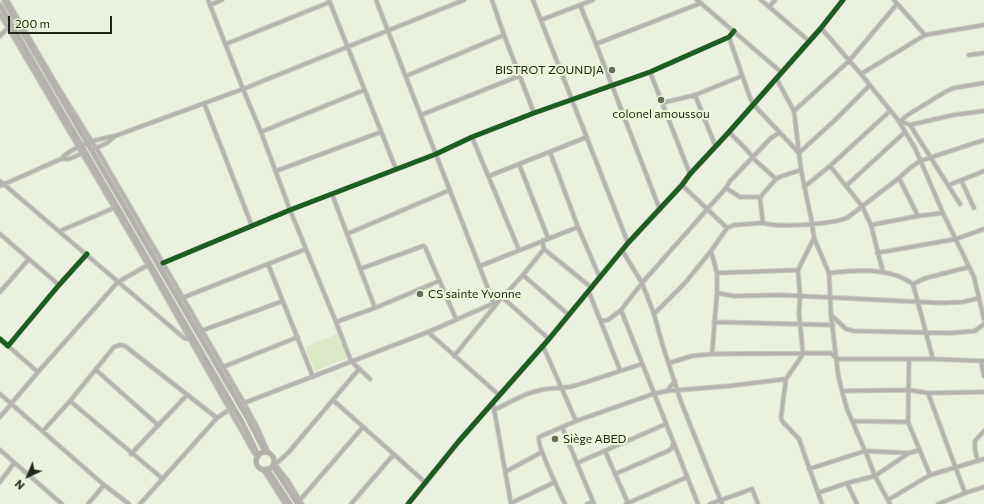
<!DOCTYPE html>
<html>
<head>
<meta charset="utf-8">
<style>
	body { margin:0 }
	#map { position:relative; width:984px; height:504px; overflow:hidden; background:#ebf1df; font-family:Commissioner,sans-serif }
	canvas { display:block }
	.north { position:absolute; left:8px; top:456px; width:40px; height:40px; -webkit-text-stroke:3px #edf8d8; paint-order:stroke; rotate:224deg; font-size:11px; font-weight:700; line-height:16px; text-align:center; color:#22261a }
	.north::after { content:''; display:block; margin:auto; width:14px; height:18px; background:#22261a; clip-path:polygon(50% 0,100% 100%,50% 72%,0 100%) }
	.scale { position:absolute; left:8px; top:16px; width:104px; height:18px; box-sizing:border-box; border:2px solid #22261a; border-top:0; padding-left:5px; font-size:12px; line-height:14px; white-space:nowrap; color:#22261a; -webkit-text-stroke:3px #edf8d8; paint-order:stroke }
</style>
</head>
<body>
<div id="map">
<canvas width="984" height="504"></canvas>
<div class="north">N</div>
<div class="scale">200 m</div>
</div>
<script>
const ctx = document.querySelector('canvas').getContext('2d');
ctx.lineJoin = 'round';
function paint(path, color) { ctx.fillStyle = color; ctx.fill(path, 'evenodd'); }
function trace(path, color, width, dash) { ctx.strokeStyle = color; ctx.lineWidth = width; ctx.lineCap = dash ? 'butt' : 'round'; ctx.setLineDash(dash || []); ctx.stroke(path); }
function label(font, color, halo, rows, align = 'center') {
  ctx.font = font + ' Commissioner,sans-serif'; ctx.lineWidth = 4; ctx.setLineDash([]); ctx.textBaseline = 'middle'; ctx.strokeStyle = halo; ctx.fillStyle = color; for (const [text, x, y, turn = 0] of rows) {
    ctx.save(); ctx.translate(x, y); ctx.rotate((+turn || 0) * Math.PI / 180); ctx.textAlign = isNaN(turn) ? turn : align; if (halo) ctx.strokeText(text, 0, 0); ctx.fillText(text, 0, 0); ctx.restore();
  }
}
paint(new Path2D(`
	M337,334l10,24 -32,13 -10,-24z`), '#dce7c8');
const minor = new Path2D(`
	M7,0l52,89 37,59 148,255 13,24 11,25
	M208,0l35,89 18,43 29,78 46,112 15,39 19,18
	M329,0l67,169
	M376,0l118,304
	M492,0l12,35 30,78
	M533,0l95,243
	M697,0l84,72
	M761,0l48,41
	M894,0l31,35
	M210,5l12,-5
	M580,5l16,39 64,166
	M769,7l6,-7
	M0,14l148,251 106,188 4,4
	M541,20l52,-20
	M821,28l40,46 37,46 17,28 28,65 31,64 10,42
	M0,36l8,-8
	M729,37l20,58 4,9 45,48
	M226,44l104,-42
	M596,44l105,-41
	M969,55l15,-2
	M650,72l40,102
	M861,74l64,-39 59,-10
	M406,76l98,-41
	M776,78l18,33 7,59 11,53 2,15 15,35 2,42 7,59 4,17 5,18 19,44 9,23 15,28
	M695,95l20,50
	M204,103l48,123
	M662,103l33,-8 47,-19
	M794,111l55,-50 48,-57
	M421,115l98,-39
	M898,120l12,5 50,79
	M901,121l5,-5 39,-24 9,-4 30,-5
	M910,125l43,-10 31,-4
	M261,132l103,-42
	M729,132l16,16 10,12 21,19
	M472,137l47,113
	M94,149l13,-6 7,-6
	M550,152l28,75 22,51
	M799,153l36,-33 35,-35
	M61,159c10,-12 39,-21 54,-23l128,-47 221,-89
	M519,164l29,74
	M830,166l32,40 9,19 12,47
	M801,170l-19,6 -6,3 -14,16 -2,4 3,24c17,5 68,1 84,-5l52,-40 11,-10 10,-7 64,-21
	M276,171l105,-39
	M489,176l98,-39
	M899,178l19,38
	M961,180l13,28
	M0,181l184,157 5,1
	M682,185l45,43
	M949,185l35,-14
	M0,186l61,-27h8l14,-6
	M846,186l59,-54
	M804,187l26,-21 60,-55
	M726,188l14,9h20
	M332,194l43,114
	M871,225l47,-9 25,-3
	M60,231l54,-23
	M0,234l59,51
	M347,234l103,-44
	M814,238l-16,32 2,26 -1,18 4,40 -17,25 -5,38 1,4 17,18 23,65
	M543,240v5l1,4 48,39
	M622,250l20,33 12,31 8,29 19,59 41,102
	M711,251l6,22v20l-5,61
	M877,253l79,-14 28,-10
	M163,263l127,-53 146,-56 36,-17 62,-24 116,-41 79,-35 5,-6
	M268,264l45,113
	M480,266l98,-39
	M360,269l63,-23 2,1 31,72
	M717,273l81,-3
	M829,273c28,-3 61,-6 84,11l20,75
	M523,275l46,40
	M913,284l13,-6 43,-11
	M0,292l28,-32
	M589,292l31,78
	M717,293l17,3 48,-1 159,8 22,-1 16,-4
	M502,297l47,42
	M182,298l124,-49
	M621,310l77,194
	M654,314l30,-30 27,-33 16,-23 7,-3 29,-2
	M831,315l15,14 8,2 97,2 24,-2 9,-7
	M602,321l6,-1 13,-10 21,-27 84,-95 4,-7 41,-43 8,-5
	M336,322l39,-14 64,-27
	M714,322l119,3
	M201,331l82,-30
	M428,332l71,63
	M0,339l38,33
	M8,346l51,-61 28,-31
	M543,346l33,75
	M454,356l45,-55 24,-26 21,-26
	M909,359l-1,63 22,53
	M981,361l3,15
	M669,363l23,-7 20,-2 119,-1 6,6h96l51,2
	M223,367l75,-30
	M96,370l62,55
	M667,391l8,-10
	M842,391l66,-1 20,3 56,-1
	M928,393l37,100
	M0,394l104,91 25,19
	M333,400l93,83
	M70,401l93,78
	M244,403l184,-71 71,-31
	M493,403l18,101
	M494,410c14,-6 28,-16 43,-19 13,-4 25,-2 37,-5l68,-22
	M0,417l38,-45 80,-90 30,-17
	M852,421l56,1
	M562,427l32,77
	M43,431l27,-30 44,-54 6,-2 5,1 92,72
	M0,450l62,54
	M605,451l23,52
	M131,454l55,-58
	M978,461l-3,-11v-9l9,-10
	M577,463l89,-39
	M263,469l22,35
	M809,469l56,-18 44,2 11,-3
	M505,472l37,-20
	M615,474l53,-23 4,-3 1,-4
	M0,482l14,-19
	M847,483l10,21
	M818,493l29,-10 28,-7 34,-23
	M300,500l63,-73
	M888,500l42,-25 54,-16
	M511,503l44,-21
	M88,504l16,-19
	M140,504l77,-86 13,-9
	M302,504l-14,-23 -14,-18 4,-1 10,-9 71,-84
	M351,504l43,-50
	M565,504c-5,-11 -29,-60 -26,-67l37,-16 77,-27 14,-3 62,-5 57,-7
	M587,504l6,-2
	M626,504l61,-27
	M710,504l42,-15 6,15
	M938,504l27,-11 19,-6`);
const tertiary = new Path2D(`
	M408,504l51,-63 90,-102 79,-96 54,-58 8,-11 39,-42 92,-104 22,-28`);
const secondary = new Path2D(`
	M4,0l243,417 18,35
	M0,5l243,419 15,31
	M256 461a9 9 0 1 1 18 0a9 9 0 1 1-18 0Z
	M273,466l25,38
	M267,469l23,35`);
trace(minor, '#cacfc1', 5.5);
trace(tertiary, '#cacfc1', 6);
trace(secondary, '#cacfc1', 6);
trace(minor, '#b5b2b0', 3.5);
trace(tertiary, '#b5b2b0', 4);
trace(secondary, '#b4b1ad', 4.5);
trace(new Path2D(`
	M163,263l127,-53 146,-56 36,-17 62,-24 116,-41 79,-35 5,-6
	M0,339l8,7 51,-61 28,-31
	M408,504l51,-63 90,-102 79,-96 54,-58 8,-11 39,-42 92,-104 22,-28`), '#1b5e20', 5);
for (const [x, y, r, color] of [
	[612,70,4,"#686d5f"],
	[661,100,4,"#686d5f"],
	[420,294,4,"#686d5f"],
	[555,439,4,"#686d5f"]
]) { const dot = new Path2D(); dot.arc(x, y, r, 0, 2 * Math.PI); ctx.fillStyle = color; ctx.fill(dot); trace(dot, '#edf8d8', 1.5); }
label('12px', '#22261a', '#edf8d8', [
	["BISTROT ZOUNDJA",604,70,"right"],
	["colonel amoussou",661,114,"center"],
	["CS sainte Yvonne",428,294],
	["Siège ABED",563,439]
], 'left');
</script>
</body>
</html>
